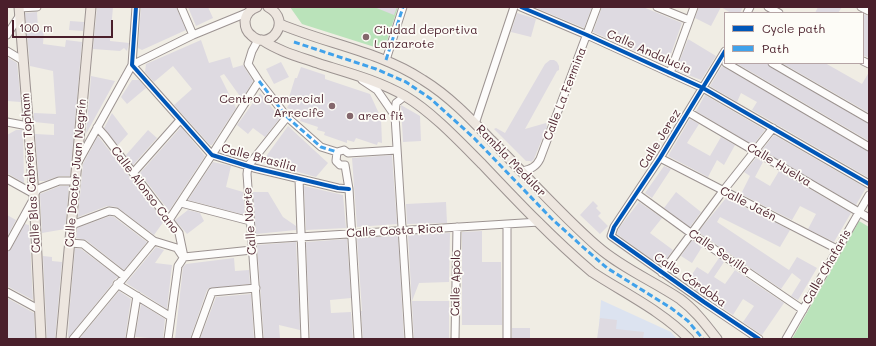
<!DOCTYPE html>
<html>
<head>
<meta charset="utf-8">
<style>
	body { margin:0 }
	#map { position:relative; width:876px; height:346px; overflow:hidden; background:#f0ede4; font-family:Mali,sans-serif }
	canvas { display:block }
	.frame { position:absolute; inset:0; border:8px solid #4a1f2b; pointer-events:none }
	.legend { position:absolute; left:724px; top:12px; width:140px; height:52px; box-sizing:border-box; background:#fdfcf7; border:1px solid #b5a4a5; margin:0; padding:5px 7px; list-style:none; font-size:12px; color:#4a1f2b }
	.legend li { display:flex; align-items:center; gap:8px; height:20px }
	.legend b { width:20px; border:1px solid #b5a4a5 }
	.scale { position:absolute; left:12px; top:20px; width:101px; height:18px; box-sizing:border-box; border:2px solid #4a1f2b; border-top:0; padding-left:5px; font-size:12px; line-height:14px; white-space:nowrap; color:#4a1f2b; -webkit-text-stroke:3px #fdfcf7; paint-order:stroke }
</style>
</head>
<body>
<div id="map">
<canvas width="876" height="346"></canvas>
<div class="frame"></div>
<ul class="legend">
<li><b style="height:5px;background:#0057b8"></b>Cycle path</li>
<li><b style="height:5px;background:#40a2eb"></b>Path</li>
</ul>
<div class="scale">100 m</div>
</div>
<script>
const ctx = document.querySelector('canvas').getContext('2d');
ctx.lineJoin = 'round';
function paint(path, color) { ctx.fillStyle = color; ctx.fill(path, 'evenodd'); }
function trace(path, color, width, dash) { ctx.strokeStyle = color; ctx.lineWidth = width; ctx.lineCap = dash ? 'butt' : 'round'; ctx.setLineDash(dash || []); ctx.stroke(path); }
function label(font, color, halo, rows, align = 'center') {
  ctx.font = font + ' Mali,sans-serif'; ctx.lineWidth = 3.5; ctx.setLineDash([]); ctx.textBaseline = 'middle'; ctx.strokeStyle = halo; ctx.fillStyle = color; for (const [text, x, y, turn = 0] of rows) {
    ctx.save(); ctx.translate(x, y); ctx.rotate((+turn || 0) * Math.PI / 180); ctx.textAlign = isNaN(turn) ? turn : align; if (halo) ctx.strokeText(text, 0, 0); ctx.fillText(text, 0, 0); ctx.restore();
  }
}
paint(new Path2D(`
	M601,300l70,32 6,7h-79z`), '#dce3f0');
paint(new Path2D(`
	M290,7h108l-14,43 -82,-26z
	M859,221l10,6v112h-77z`), '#bae3ba');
paint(new Path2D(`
	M97,7h16l-3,34 19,2 -2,8 -3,-3 -4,3 -27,-2z
	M141,7h35l10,23 -44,20 -4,-2z
	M188,7h20l5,11 -17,8z
	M374,7h23l-3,8z
	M534,7h58l-8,21z
	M602,7h41l39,16 -15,42 -74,-33z
	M699,7h22l-10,19 -16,-8z
	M721,7h22l-3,6h-9z
	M818,7h24l-4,6h-23z
	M37,12l1,18 6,1 -1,13 22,3 1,-7 16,2 -12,134h-11l-14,5h-6l-4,-47 19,1v-11l-20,-2v-9l22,1 -3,-43 -23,-5 -5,-53z
	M517,13l19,6 -5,18 -20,-5z
	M863,14l6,2v42l-6,-3z
	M70,21l14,1 -1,9 -14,-1z
	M688,39l28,17 -15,24 -25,-10z
	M201,40l8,23 21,-6 3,11 10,-3 10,16 -11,18 -18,-25 -4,2 16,32 -24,37h-2l-36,-40 18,-16 -19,-23 -19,16 -9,-10 1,-8z
	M7,57l10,6 4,39 -14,-1z
	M550,60h4l3,2 2,4v4l-2,1 -32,58 21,-6 1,4 -13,32 -3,3 -1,-1h-4l-32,-32 2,-1 9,5 40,-69z
	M281,62l8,15 -15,7 -8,-15z
	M736,63h31l3,4 99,57v17z
	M782,63h43l37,21 7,-12v41z
	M722,66l147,86v26l-117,-68 5,-8 -16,-9 -4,9 -27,-16z
	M301,67l24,8v4l45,15 11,24 1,25 -4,-1 -1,3 -21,-7 -2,4 -7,-2v3l-23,-8 1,-3 -8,-2 1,-3 -18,-6 3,-8 -16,-5 2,-4h-2l8,-26h2z
	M91,76l24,5 -29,53 4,-45z
	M132,80h7l7,8 -19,16 -6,-7z
	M260,93l20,25 -15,19 -12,-9 -5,6 -11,-9z
	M705,95l60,35 -12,15 -57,-34z
	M401,105l19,11 1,25 -18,1z
	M112,113l16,21 -10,11 -14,-17z
	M690,119l9,5 -12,19 23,13 11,-19 14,8 -11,20 -7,-5 -9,17 -40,-21z
	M288,126l40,37 -12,14 -54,-15z
	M181,127l24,29 -36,55 -29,-38z
	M16,130h7l1,53 -17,-10v-38z
	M148,130l9,8 -24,27 -7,-10z
	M774,135l92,53 -10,17 -94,-55z
	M98,136l66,85 -10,14 -37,-28 -10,-1 -29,11 5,-53z
	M392,155l5,69 -40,3 -5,-69z
	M756,158l7,4 -8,15 15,9 9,-15 72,42 -17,29 -26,-13 8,-15 -16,-8 -8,14 -51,-26 9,-18 -6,-4z
	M213,162l18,4 -5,21 17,5 2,23 -57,-15z
	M664,166l7,3 -19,29 -7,-5z
	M60,186h9l-4,43 -23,4 -2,-39z
	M304,186l39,9 3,33 -40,2z
	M253,192h15l15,25 13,9v4l-40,4z
	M676,192l25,20 -11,15 -26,-19z
	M726,198l64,32 -10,17 -60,-30 -3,5 72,48 8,-13 20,11 -19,32 -7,-4 10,-16 -9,-7 -11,16 -83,-57z
	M593,201l5,5 -2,2 5,5 -3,3 10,10 -8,8 -20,-19z
	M446,202l1,21 -40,1 -1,-20z
	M639,202l23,16 -12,15 23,17 -12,16 -44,-32 2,-6z
	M188,210l12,3 4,8 -17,13 -12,-14z
	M7,215l9,5 -9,17z
	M110,216l4,1 33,25 -23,28 -38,-30 -10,-2 1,-10z
	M25,224l4,1 4,75 -26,-14v-34l4,-3z
	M482,231v31h19l1,63h-40v-93z
	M450,233l-1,49 -30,1 -7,18h37v38h-35l-6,-104z
	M398,236l6,103h-41l-2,-28h1l-5,-73z
	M347,239l4,59 -21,2 1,13 20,-1 2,27h-43l-4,-97z
	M692,240l10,7 -10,16 -11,-7z
	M296,242l4,88 -21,-5 1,14h-16l-7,-94z
	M156,247l8,3 -9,13 17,2 -5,44 -41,-26z
	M75,248l6,1 37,28 -5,4 -1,3 -43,53h-1l1,-21z
	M43,256l9,1v4l10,1 -7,77h-8z
	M234,258l1,13 14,-1 1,14 -41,4 -2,2 -17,49h-15l8,-72 3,-3z
	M719,258l5,4 -10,15 11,7 10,-14 49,33 -22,32 -19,-13 11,-16 -11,-7 -10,16 -47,-32 11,-16 11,7z
	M119,291l12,8 -6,40h-46z
	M251,294l3,45h-54l16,-42z
	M7,298l27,15 1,26h-28z
	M141,304l24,15 -2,20 -28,-2z
	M600,318l17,2 -1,9 28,3 -1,7h-46z
	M512,328h18v11h-18z`), '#dedae1');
const minor = new Path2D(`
	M136,7l-4,58 80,90 42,13 84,20 11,1
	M181,7l12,28
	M521,7l66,28 116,53 166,96
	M657,7l32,13
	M768,7l11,6
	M861,7l8,4
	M19,8l18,-1
	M747,13l3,-6
	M7,35l13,-20
	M258,40l-6,11 -4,13 11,17 28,36 34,30 16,5 7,-2 4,3 49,-3
	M7,51l15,9
	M725,51l-65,107 -46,69 -3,9 93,66 55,37
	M386,60l17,-53
	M863,61l6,3
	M726,63l143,84
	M772,63l97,56
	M670,73l24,-66
	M362,80l15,10 18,26
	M405,96l-9,7 -1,13 14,223
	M688,112l181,106
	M7,122l21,4
	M475,124l39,-117
	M97,127l8,9 74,97 5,24
	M337,152l-1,9 4,4h5
	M660,158l177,91
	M77,164l55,-99 61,-30 56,-23
	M345,165l4,24 9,150
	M522,171c9,-2 14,-4 18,-12l57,-152
	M133,173l47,-53
	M7,179l27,15 4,-5 21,-8h17
	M299,179l6,160
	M637,194l55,40 111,76
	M181,203l69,18
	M169,220l46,-70 44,-69
	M72,225l37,-14 7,1 38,29 23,7 6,9
	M252,240l287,-18
	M70,243l13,1 41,32
	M7,247l27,-49
	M184,257l68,-7
	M662,273l61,-82 50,-63
	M117,284l54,33
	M7,292l33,18
	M73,339l81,-98
	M130,339l7,-43
	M168,339l10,-73 6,-9
	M195,339l17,-47 44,-4
	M259,339l-12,-165 1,-8 39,-49
	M455,339l2,-112
	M507,339v-115
	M786,339l83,-144`);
const major = new Path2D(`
	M19,7l15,187 7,145
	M257,7c-6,2 -11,7 -12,14 0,5 2,11 6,14 18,18 43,-14 17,-28
	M280,24c47,20 99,27 143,56 26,16 47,38 68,60 36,36 69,74 107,107 24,21 55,34 82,52 15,11 26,26 37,40
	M262,40c18,12 38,17 58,24 29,9 59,17 85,32 27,16 55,46 77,68 35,37 71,75 110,108 32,21 70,39 97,67
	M61,339l30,-332`);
trace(minor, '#9c9391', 9);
trace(major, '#9c9391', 11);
trace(minor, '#fdfcfb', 7);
trace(major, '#ede6df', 9);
trace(new Path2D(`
	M294,42l82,27 30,13 25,17 43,39 77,80 33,30 23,20 64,40 17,13 15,18
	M386,60l17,-53
	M259,81l28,36 34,30 16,5`), '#40a2eb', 3, [6, 3]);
trace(new Path2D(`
	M136,7l-4,58 80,90 42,13 84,20 11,1
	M521,7l66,28 116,53 166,96
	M725,51l-65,107 -46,69 -3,9 93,66 55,37`), '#0057b8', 4);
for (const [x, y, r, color] of [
	[366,37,4,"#84676c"],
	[332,106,4,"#84676c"],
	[350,116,4,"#84676c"]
]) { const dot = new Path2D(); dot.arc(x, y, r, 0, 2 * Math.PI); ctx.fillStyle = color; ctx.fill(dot); trace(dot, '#fdfcf7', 1.5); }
label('12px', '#4a1f2b', '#fdfcf7', [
	["Ciudad deportiva",374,30],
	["Lanzarote",374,44],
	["Centro Comercial",324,99,"right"],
	["Arrecife",324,113,"right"],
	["area fit",358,116]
], 'left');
label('12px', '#4a1f2b', '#fdfcf7', [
	["Calle Andalucia",649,52,24],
	["Calle La Fermina",565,94,-69],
	["Calle Jerez",660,139,-58],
	["Calle Brasilia",259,158,15],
	["Rambla Medular",511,161,46],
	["Calle Huelva",779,165,31],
	["Calle Blas Cabrera Topham",31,173,-94],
	["Calle Doctor Juan Negrín",76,173,-85],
	["Calle Alonso Cano",145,190,53],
	["Calle Jaén",748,204,27],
	["Calle Norte",250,221,-94],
	["Calle Costa Rica",395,231,-3],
	["Calle Sevilla",719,252,34],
	["Calle Chafaris",827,267,-60],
	["Calle Córdoba",690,280,35],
	["Calle Apolo",456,283,-89]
]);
</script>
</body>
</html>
